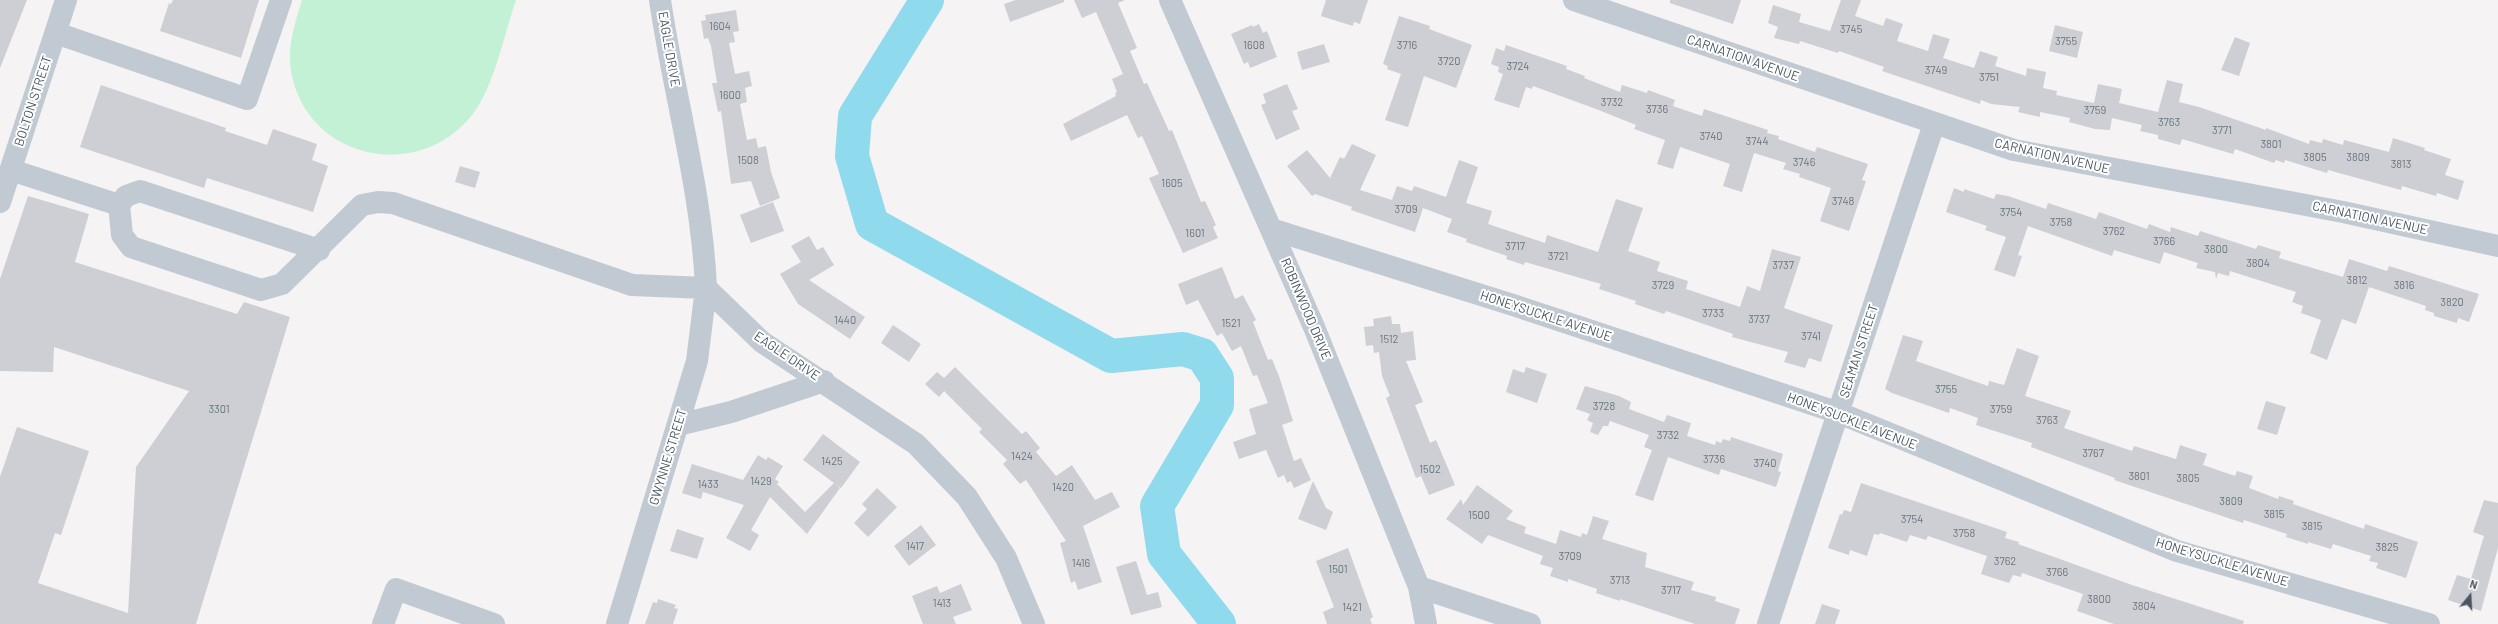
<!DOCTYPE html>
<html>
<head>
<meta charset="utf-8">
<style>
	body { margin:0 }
	#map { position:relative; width:2498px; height:624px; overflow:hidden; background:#f5f3f3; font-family:Barlow,sans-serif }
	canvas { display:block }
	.north { position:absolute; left:2450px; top:576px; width:40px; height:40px; -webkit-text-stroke:3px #fff; paint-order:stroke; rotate:18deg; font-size:11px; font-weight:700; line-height:16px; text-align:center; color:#4a5661 }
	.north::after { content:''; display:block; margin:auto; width:14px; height:18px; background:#4a5661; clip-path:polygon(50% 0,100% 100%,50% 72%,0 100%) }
</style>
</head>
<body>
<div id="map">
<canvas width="2498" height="624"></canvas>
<div class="north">N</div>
</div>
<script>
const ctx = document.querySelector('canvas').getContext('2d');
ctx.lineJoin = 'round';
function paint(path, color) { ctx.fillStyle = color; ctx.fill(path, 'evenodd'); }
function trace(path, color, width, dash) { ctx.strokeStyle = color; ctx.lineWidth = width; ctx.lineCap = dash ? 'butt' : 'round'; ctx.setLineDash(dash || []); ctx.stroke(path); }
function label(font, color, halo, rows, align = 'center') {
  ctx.font = font + ' Barlow,sans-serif'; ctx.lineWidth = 4; ctx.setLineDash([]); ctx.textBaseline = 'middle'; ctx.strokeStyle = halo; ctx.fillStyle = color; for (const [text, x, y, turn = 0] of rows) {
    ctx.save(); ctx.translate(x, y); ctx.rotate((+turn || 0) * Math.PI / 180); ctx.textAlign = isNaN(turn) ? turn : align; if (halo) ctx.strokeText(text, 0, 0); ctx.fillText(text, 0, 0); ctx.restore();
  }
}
paint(new Path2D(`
	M302,0h214c-11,32 -23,90 -44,115 -55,69 -166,44 -181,-44 -4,-25 4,-48 11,-71z`), '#c3f1d5');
trace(new Path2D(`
	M927,0l-72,116 -3,40 20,68 239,132 72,-7 19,6 15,23v27l-60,101 7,48 55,70`), '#90daee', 34);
paint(new Path2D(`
	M0,0h27l-27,68z
	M173,0h86l-18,58 -81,-27 9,-28 2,1z
	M1016,0h48v2l-54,20 -6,-18z
	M1074,0h51l-7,3 19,45 -7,3 14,33 3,-1 22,48 3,-1 29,72 4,-1 11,24 -3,2 5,11 -35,15 -34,-75 10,-4 -17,-38 -4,2 -11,-23 -56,26 -8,-17 53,-28 -1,-3 2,-1 -5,-13 11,-5 -27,-62 -14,6z
	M1326,0h42l-8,24 -6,-2 -1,4 -32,-10z
	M1670,0h71l-8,24 -63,-21z
	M1841,0h20l-6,16 28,10 3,-8 17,6 -6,17 31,10 5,-17 17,5 -7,19 31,10 6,-17 18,6 -3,9 31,10 1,-8 19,4 -3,16 14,3 -1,4 38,8 4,-19 24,5 -3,14 39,9 9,-32 16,4 -4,18 20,5 67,23v-2l43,16 1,-4 12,3 1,-4 20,6 1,-5 45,12 4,-14 32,10 -1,2 27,9 -6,16 19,6 -6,19 -21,-7 -1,3 -34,-10 -1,4 -73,-20 -1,3 -42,-13 -1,3 -8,-3 -2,3 -39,-14 -2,5 -51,-15 -2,6 -22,-6v-4l-18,-4 2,-6 -30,-7 -2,12 -15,-1 -26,-7 1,-4 -30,-6v5l-22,-5 2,-5 -29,-3 -10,-4 -1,4 -98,-33 2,-4 -45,-16 -1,2 -38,-12 -1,3 -25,-6 4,-11 -10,-4 5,-18 28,9 -2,8 31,9z
	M736,10l3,21 -6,1 2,10 -6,1 6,31 14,-3 3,15 -7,2 2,14 -7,2 7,36 9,-2 2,10 8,-2 5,26 9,26 -20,8 -9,-25 -20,3 -10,-73 -3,1 -6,-29h5l-6,-37 -3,-8 -4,1 -3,-18 5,-1 -1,-5z
	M1399,16l31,10 -1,3 43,16 -16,43 -32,-12 -16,51 -23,-7 16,-46 -14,-5 1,-3 -5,-2z
	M1259,24l4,9 4,-2 10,26 -27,11 -2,-6 -4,2 -13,-30 21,-9 1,2z
	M2055,25l28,7 -6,26 -28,-7z
	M2235,37l15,6 -11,33 -18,-6z
	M1324,44l6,18 -28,8 -5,-18z
	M1506,45l61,21 -1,3 19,7 -1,2 36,14 2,-7 25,8 1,-3 27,10 -2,6 29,10 2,-7 64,21 -1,3 12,3 -1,3 37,13 2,-5 51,17 -6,16 4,1 -17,50 -29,-10 11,-33 -32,-11 1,-3 -17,-5 3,-6 -32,-10 -12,39 -19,-6 7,-22 -50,-17 -7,22 -16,-5 8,-24 -31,-11 2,-4 -40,-16 -63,-23 -1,3 -6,-2 -7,21 -25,-8 9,-26 -5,-2 1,-5 -8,-3 5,-16 8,3z
	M1287,84l11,25 -6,2 8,18 -24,11 -15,-35 5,-2 -3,-9z
	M101,85l125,43 -1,3 42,14 6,-16 44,15 -5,16 16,6 -15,46 -106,-34 -3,10 -124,-41z
	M1352,144l24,11 -16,35 32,10 5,-14 15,5 2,-5 32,11 13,-37 19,7 -12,36 26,8 -4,13 57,19 2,-8 51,17 18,-53 27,9 -15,43 32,11 -3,9 31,10 -2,8 54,18 7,-21 13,5 12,-42 29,8 -17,51 49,17 -12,37 -12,-4 -4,10 -21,-6 4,-10 -56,-15 1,-3 -67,-23 -2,3 -29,-10 1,-3 -37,-12 2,-5 -76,-22 -1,3 -18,-6 1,-3 -41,-14 1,-3 -20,-7 5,-13 -29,-11 -8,24 -64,-22 1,-3 -37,-13 -3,2 -25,-30 20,-16 23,28 10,-21 4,2z
	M460,166l20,6 -5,16 -20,-6z
	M1954,188l10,4v-3l30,10 2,-5 12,2 38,13 2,-6 48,16 3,-7 48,17 2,-5 21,8 1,-5 27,9 2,-5 56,18 2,-4 23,7 -2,6 64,19 6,-18 38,12 2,-5 90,28 -10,28 -11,-4 -1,5 -23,-7v-3l-9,-3 1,-4 -57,-19 -13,37 -14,-5 -15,41 -17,-7 11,-33 -20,-7 2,-7 -11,-4 4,-10 -66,-21 -1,5 -11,-3 -2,6 -1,-7 -19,-4 2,-5 -34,-11 -4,12 -46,-14 -2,6 -84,-30 -10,29 4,1 -7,21 -21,-7 12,-33 -21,-7 2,-4 -41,-14z
	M28,196l61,18 -14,48 162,52 7,-12 46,15 -94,307h-196v-147l17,-50 72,24 -28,84 -6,-2 -17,50 90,30 8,-146 53,-76 -135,-44 -1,25 -53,-1v-92z
	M773,202l11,29 -33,12 -11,-28z
	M809,236l8,14 6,-3 11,18 -25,15 56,37 -15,22 -52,-35 -18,-30 21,-12 -10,-16z
	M1222,267l13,32 8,-4 13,25 -3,2 15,38 4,-1 8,20 13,42 -11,4 12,36 7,-3 10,22 -17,8 -3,-7 -4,2 -3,-8 -6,3 -12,-28 -27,9 -6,-17 23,-8 -7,-25 19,-6 -11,-28 -4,1 -12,-30 -9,5 -10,-18 -5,3 -19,-36 -12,5 -8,-21z
	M1391,316l1,8h8l1,9 12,-2 3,29 -10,1 17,41 -8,3 15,38 6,-3 19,45 -26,10 -8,-19 -5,2 -30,-80 4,-2 -8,-20 -3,-24 -5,1 -1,-8 -7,1 -2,-19 10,-1 -1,-7z
	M893,325l28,19 -12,18 -28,-19z
	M1903,335l20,6 -7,20 72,25 1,-5 15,4 13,-37 22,8 -14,40 46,15 -7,17 68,23 2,-5 42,13 4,-14 27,9 -4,11 32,11 2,-5 16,5 -4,12 29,11 1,-3 15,5 -1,3 71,25 1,-5 53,18 -12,36 -30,-10 2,-5 -9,-2 2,-5 -38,-12 -2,5 -23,-7v2l-22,-7 1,-3 -43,-14 -1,3 -129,-43 1,-2 -84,-31 1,-4 -56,-18 2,-7 -28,-10 -1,5 -57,-20 -7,-4z
	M955,367l67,67 4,-3 14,17 -4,4 20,24 16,-11 23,35 17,-8 8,15 -37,19 19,56 -24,8 -3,-9 -4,2 -11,-40 6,-2 -40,-61 -6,4 -17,-20 4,-4 -28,-28 3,-3 -38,-38 -5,6 -14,-13 12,-12 7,6z
	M1526,367l21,7 -10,29 -31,-11 7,-23 11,4z
	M1585,386l34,10 12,6 -2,7 35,13 3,-7 24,8 -4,13 28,9 1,-4 5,2 2,-4 7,2 1,-4 52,17 -5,17 3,1 -5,15 -55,-18 -2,6 -51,-18 -15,44 -18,-6 17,-45 -8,-3 5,-12 -39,-14 -2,5h-5l-5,9 -8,-3 3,-9 -6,-3 3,-6 -14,-5z
	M2266,401l20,6 -9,28 -20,-6z
	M823,434l37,28 -19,26 -7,-5 6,5 -33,46 -37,-37 -19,33 8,5 -9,16 -24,-13 18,-33 -41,-13 -2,7 -19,-6 10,-29 51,16 15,-25 8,5 2,-3 15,9 -8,13 4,3 -2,2 28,28 29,-29 -31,-23z
	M1313,481l13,27 7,4 -7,18 -28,-11z
	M1861,483l146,49 -2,6 14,4 -1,2 114,41 112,36 -1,3h-129l-37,-13 6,-17 -61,-21 -1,4 -8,-2 -4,8 -28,-9 6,-18 -59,-20 -2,4 -16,-5 -3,7 -27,-9 -1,2 -5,-1 -7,22 -17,-6 -1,5 -21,-7 12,-34 2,1 2,-5 7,2z
	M1477,485l36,26 -7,8 20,8 -2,6 32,11 4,-14 21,7 1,-4 5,2 6,-19 16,5 -7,18 45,14 -2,14 49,15 -3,8 25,7 -1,4 25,8 -5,15h-40l-75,-25v2l-24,-8 1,-4 -29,-10v3l-18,-6 3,-8 -13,-4 3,-8 -55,-21 -6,9 -36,-25 15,-20 2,6z
	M877,488l20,19 -29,30 -14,-14 13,-14 -5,-5z
	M2484,500l14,3v45l-17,63 -33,-11 9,-25 14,4 13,-43 -11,-4z
	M921,525l15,20 -27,21 -15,-20z
	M677,529l27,9 -7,21 -27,-8z
	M1348,548l25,69 -3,2 2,5h-45l-4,-12 11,-5 -18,-46z
	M1136,561l11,34 11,-3 4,15 -31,8 -15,-48z
	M961,584l11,26 -19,7 3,7h-33l-11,-28 25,-10 3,7z
	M658,599l18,6 -2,3 4,1 -5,15h-28l8,-22 4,1z
	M1822,604l18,6 -5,14h-20z`), '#cdcfd5');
trace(new Path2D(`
	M660,0c14,96 42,191 46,288l56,54 154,102 51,53 39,61 28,66
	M1170,0l144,327 105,260 7,37
	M1574,0l440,150 329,62 155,34
	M56,33l191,66 34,-99
	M11,170l108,35
	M0,202l66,-202
	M1271,229l242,76 326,108 338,138 252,73
	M319,250l-179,-59 -14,5 -7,9 3,30 9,12 130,43 21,-6 80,-79 16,-3 15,1 239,82 74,3 -9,73 -80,263
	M678,425l53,-13 93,-31
	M1419,587l111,37
	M383,624l13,-35 98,35
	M1768,624l166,-500`), '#c1cad2', 22);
label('11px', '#6b747e', null, [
	["1604",720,26],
	["3745",1851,29],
	["3755",2066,41],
	["1608",1254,45],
	["3716",1407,45],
	["3720",1449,61],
	["3724",1518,66],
	["3749",1936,70],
	["3751",1989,77],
	["1600",730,95],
	["3732",1612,102],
	["3736",1657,109],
	["3759",2095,110],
	["3763",2169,122],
	["3771",2222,130],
	["3740",1711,136],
	["3744",1757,141],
	["3801",2271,144],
	["3805",2315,157],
	["3809",2358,157],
	["1508",748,160],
	["3746",1804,162],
	["3813",2401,164],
	["1605",1172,183],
	["3748",1843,201],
	["3709",1406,209],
	["3754",2011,212],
	["3758",2061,222],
	["3762",2114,231],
	["1601",1195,233],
	["3766",2164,241],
	["3717",1515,246],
	["3800",2216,249],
	["3721",1558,256],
	["3804",2258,263],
	["3737",1783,265],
	["3812",2357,280],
	["3729",1663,285],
	["3816",2404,285],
	["3820",2452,302],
	["3733",1713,313],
	["3737",1759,319],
	["1440",845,320],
	["1521",1231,323],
	["3741",1811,336],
	["1512",1389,339],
	["3755",1946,389],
	["3728",1604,406],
	["3301",219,409],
	["3759",2001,409],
	["3763",2047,420],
	["3732",1668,435],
	["3767",2093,453],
	["1424",1022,456],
	["3736",1714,459],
	["1425",832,461],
	["3740",1765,463],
	["1502",1430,469],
	["3801",2139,476],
	["3805",2188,478],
	["1429",761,481],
	["1433",708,484],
	["1420",1063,487],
	["3809",2231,501],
	["3815",2274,514],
	["1500",1479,515],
	["3754",1912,519],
	["3815",2312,526],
	["3758",1964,533],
	["1417",915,546],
	["3825",2387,547],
	["3709",1570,556],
	["3762",2005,561],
	["1416",1081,563],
	["1501",1338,569],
	["3766",2057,572],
	["3713",1620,580],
	["3717",1671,590],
	["3800",2099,599],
	["1413",942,603],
	["3804",2144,606],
	["1421",1352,607]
]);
label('13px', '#4a5661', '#fff', [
	["EAGLE DRIVE",669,49,80],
	["CARNATION AVENUE",1743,58,19],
	["BOLTON STREET",33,101,-72],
	["CARNATION AVENUE",2052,156,13],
	["CARNATION AVENUE",2370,218,12],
	["ROBINWOOD DRIVE",1306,309,67],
	["HONEYSUCKLE AVENUE",1546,316,18],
	["SEAMAN STREET",1859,351,-72],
	["EAGLE DRIVE",787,356,34],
	["HONEYSUCKLE AVENUE",1852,421,21],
	["GWYNNE STREET",668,457,-73],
	["HONEYSUCKLE AVENUE",2222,562,17]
]);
</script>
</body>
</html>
